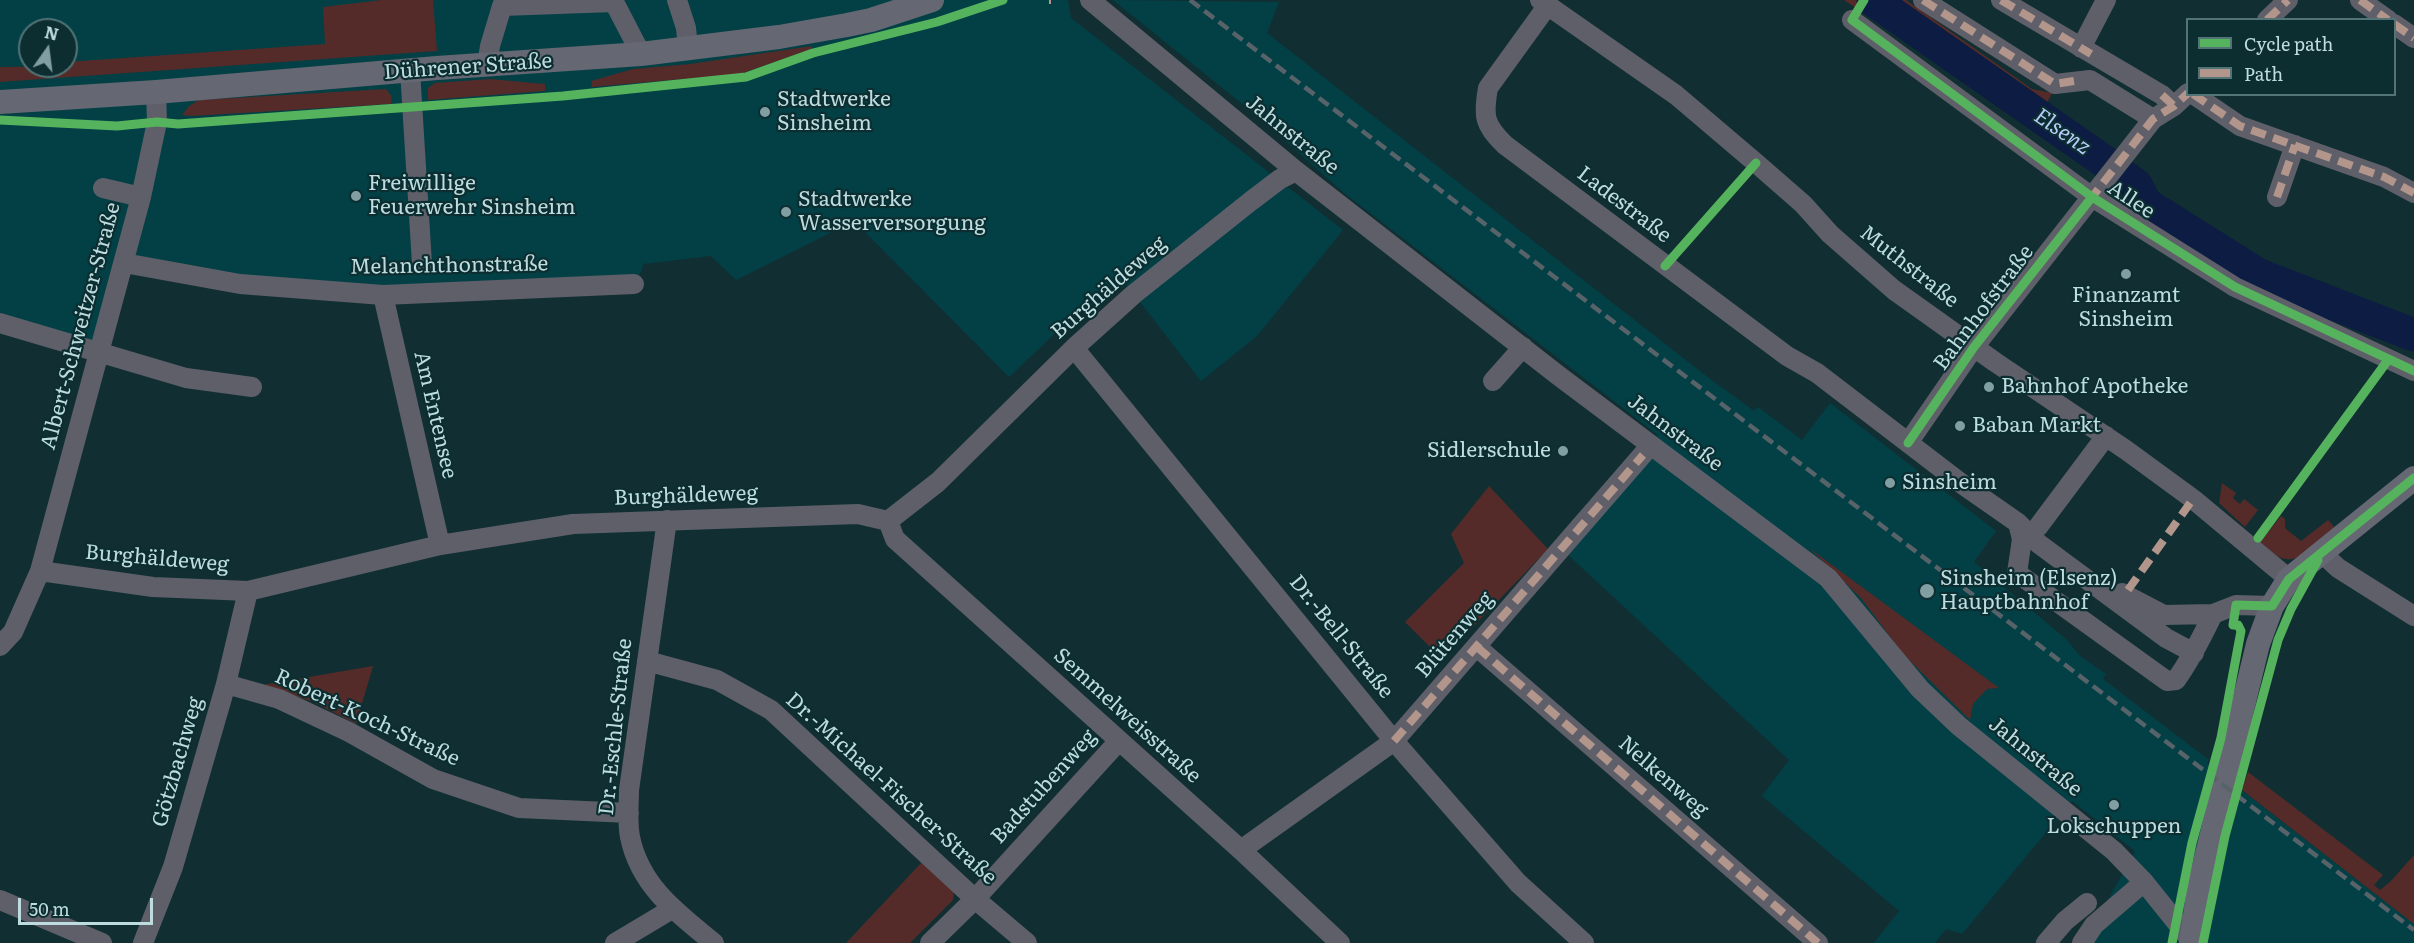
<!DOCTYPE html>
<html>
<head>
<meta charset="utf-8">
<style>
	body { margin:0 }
	#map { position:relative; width:2414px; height:943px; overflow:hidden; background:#112f32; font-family:Literata,serif }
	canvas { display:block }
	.legend { position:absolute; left:2186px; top:18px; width:210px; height:78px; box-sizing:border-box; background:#0c2e31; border:2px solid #537477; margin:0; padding:8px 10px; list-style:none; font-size:18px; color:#bddcdf }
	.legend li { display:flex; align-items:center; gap:12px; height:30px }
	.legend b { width:30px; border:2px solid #537477 }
	.north { position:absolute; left:18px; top:18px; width:60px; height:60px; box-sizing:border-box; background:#0c2e31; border:2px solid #537477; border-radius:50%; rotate:14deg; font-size:16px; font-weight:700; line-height:24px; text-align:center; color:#bddcdf }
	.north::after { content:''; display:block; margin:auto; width:21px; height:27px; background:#819fa2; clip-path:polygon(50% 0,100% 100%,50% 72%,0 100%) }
	.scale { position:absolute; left:18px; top:898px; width:135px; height:27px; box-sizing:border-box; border:3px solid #bddcdf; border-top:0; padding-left:8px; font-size:18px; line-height:21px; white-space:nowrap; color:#bddcdf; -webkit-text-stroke:4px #0c2e31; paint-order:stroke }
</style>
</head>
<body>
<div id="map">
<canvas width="2414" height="943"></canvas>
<ul class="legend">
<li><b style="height:8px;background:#56b35d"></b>Cycle path</li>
<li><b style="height:8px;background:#b2968c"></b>Path</li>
</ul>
<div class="north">N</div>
<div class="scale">50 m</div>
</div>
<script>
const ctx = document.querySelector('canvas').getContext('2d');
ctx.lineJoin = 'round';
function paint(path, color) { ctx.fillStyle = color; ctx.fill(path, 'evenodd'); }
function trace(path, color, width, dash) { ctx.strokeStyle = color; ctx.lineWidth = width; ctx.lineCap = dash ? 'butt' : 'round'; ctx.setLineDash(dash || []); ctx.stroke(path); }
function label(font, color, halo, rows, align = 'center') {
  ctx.font = font + ' Literata,serif'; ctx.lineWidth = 4.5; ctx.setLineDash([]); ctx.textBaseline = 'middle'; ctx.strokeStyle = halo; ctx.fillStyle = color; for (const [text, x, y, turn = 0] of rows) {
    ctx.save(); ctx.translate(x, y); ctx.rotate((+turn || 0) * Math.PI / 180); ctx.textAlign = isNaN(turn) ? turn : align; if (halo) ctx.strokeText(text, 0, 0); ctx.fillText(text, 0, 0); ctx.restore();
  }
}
paint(new Path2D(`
	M0,0h1068l3,18 272,212 -86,106 -56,45 -74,-96 -41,23 -2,-2 -75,71 -155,-156 -118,59 -25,-24 -68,8 -1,6 -8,14 -251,11 -259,-32 -26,90 -98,-30zM30,30h36v36h-36z
	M1113,0l166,2 -12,31 438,342 49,36 4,-4 44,33 28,-37 166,128 -22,31 92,77 14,17 26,18 -3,5 106,81 -2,3 207,161v19h-330l51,-92 -63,-50 -110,133 -16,-5 -11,14h-61l25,-32 -137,-115 27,-36 -223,-207 92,-118 -314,-242 -83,-74z`), '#024046');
paint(new Path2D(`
	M381,0h52l4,51 -437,31v-15l66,-1v-4l259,-18 -2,-37z
	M1844,0h62l126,89 20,4 -5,10 68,48 -17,21 -71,-52z
	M812,46v3l-72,25 -148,13 -1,-6 42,-12 57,-5z
	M490,79l55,5v7l-117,9v-12l7,-5z
	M386,89l6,8 -1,7 -199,12 -10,-1 7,-9 10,-6z
	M2222,483l14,10 -3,5 7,6 4,-5 14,11 -13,17 -26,-24z
	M1489,486l59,63 -106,110 -37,-37 59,-59 -13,-29z
	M2281,516l4,3v9l16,13 27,-21 8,9c-14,12 -36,38 -57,28 -7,-4 -13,-11 -19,-15z
	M1809,548l190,140 -12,1 -14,15 -3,16 -67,-66 -42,-56z
	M373,666l-17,58 -43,-22 -51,-17z
	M2248,772l135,103 -9,10 6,5 11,-9 23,-26v69l-172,-134z
	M922,862l32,27 -1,11 -43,43h-64z`), '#542b28');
trace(new Path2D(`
	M1873,0l225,157 38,28 10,19 113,71 155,60`), '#0c1c43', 33);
trace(new Path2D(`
	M677,0l9,28 2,20
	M1090,0l206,171 263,205 269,202 92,111 39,37 155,125 30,31 49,61
	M1540,0l136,95 80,68 47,41 27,30 64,56 101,72 131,88 67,49 96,80
	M1923,0l132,84 35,-4 63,39
	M2001,0l161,95 12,11
	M2360,0l28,20
	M1548,5l-60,83c-5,28 -4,37 17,57l282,211 30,17 145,111 56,39 21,21 127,94 28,15
	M1852,20l240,177 143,90 179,84
	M2267,20l21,-20
	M2394,24l20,14
	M2081,48l25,-48
	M487,65l3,-19 12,-40 112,-4 27,52
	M410,70l12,194
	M2193,94l47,32 144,51 30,16
	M103,188l38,9
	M2277,197l18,-52
	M124,263l116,21 143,11 251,-11
	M383,295l57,250
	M0,323l186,55 66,9
	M1074,348l320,393 124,142 66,60
	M1493,381l30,-34
	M1908,443l66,-96 179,-228 21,-13 14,-13
	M667,520l-38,270c0,15 -2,32 1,47 10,49 47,76 84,106
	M888,521l7,18 346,311 99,93
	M2018,523l4,16 -5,34 150,108 9,-1c15,-21 26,-43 37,-66l23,-9 36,1
	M2038,527l68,-91
	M2322,553l16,15 76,48
	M40,571l113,16 95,4 192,-46 133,-21 285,-10 30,7 50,-39 136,-134 60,-54 117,-93 29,-22 16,-8
	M2122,593l42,22 49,-1
	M0,646l13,-14 27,-61 101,-374 16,-75 -1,-30
	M1477,647l341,296
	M647,661l70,19 54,30 204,189 52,44
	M226,684l53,15 70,33 84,47 86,29 110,5
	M1241,850l153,-109 257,-296
	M0,900l102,43
	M143,943l30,-76 53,-183 22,-93
	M615,943l57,-34
	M930,943l45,-44 143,-157
	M2046,943l19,-22 22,-18
	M2082,943l12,-18 50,-43`), '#5f5f69', 20);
trace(new Path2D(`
	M0,102l156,-10 281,-24 204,-14 138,-17 68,-12 24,-5 61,-20
	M2191,943l8,-56 59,-243 14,-38 17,-27 125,-101`), '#656773', 24);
trace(new Path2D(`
	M1190,0l1224,930`), '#586369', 4.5, [12, 6]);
trace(new Path2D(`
	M1049,0h2
	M1923,0l132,84 19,-3
	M2001,0l90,54
	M2360,0l28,20
	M2267,20l21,-20
	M2394,24l20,14
	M2193,94l47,32 144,51 30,16
	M2162,95l12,11
	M2277,197l18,-52
	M2089,201l64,-82 21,-13 14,-13
	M2128,590l65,-91
	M1477,647l341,296
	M1394,741l249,-286`), '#b2968c', 8, [15, 8]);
trace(new Path2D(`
	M1864,0l-12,20 240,177 143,90 179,84
	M0,120l117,6 40,-4 21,2 385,-28 183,-19 67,-24 124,-31 66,-22
	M1665,266l91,-103
	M1908,443l66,-96 118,-150
	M2258,538l130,-178
	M2172,943l20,-100 29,-105 20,-107 -3,-6h-5l3,-20 36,1 17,-27 125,-101
	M2203,943l22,-107 53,-196 13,-31 27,-49`), '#56b35d', 9);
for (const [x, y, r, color] of [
	[765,112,6,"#819fa2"],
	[356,196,6,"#819fa2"],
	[786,212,6,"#819fa2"],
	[2126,274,6,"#819fa2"],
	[1989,387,6,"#819fa2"],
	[1960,426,6,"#819fa2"],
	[1563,451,6,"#819fa2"],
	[1890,483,6,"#819fa2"],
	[1927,591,8,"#819fa2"],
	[2114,805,6,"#819fa2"]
]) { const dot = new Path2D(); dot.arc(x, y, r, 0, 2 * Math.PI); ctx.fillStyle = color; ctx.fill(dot); trace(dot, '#0c2e31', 2); }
label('21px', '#bddcdf', '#0c2e31', [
	["Dührener Straße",468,67,-4],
	["Jahnstraße",1292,135,39],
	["Allee",2131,200,33],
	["Ladestraße",1624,205,37],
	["Melanchthonstraße",449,266,-1],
	["Muthstraße",1909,267,38],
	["Burghäldeweg",1109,288,-41],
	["Bahnhofstraße",1984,308,-53],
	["Albert-Schweitzer-Straße",81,326,-75],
	["Am Entensee",435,415,77],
	["Jahnstraße",1675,433,37],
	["Burghäldeweg",686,496,-2],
	["Burghäldeweg",157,559,5],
	["Blütenweg",1455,635,-49],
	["Dr.-Bell-Straße",1341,637,51],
	["Semmelweisstraße",1127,716,42],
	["Robert-Koch-Straße",367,718,25],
	["Dr.-Eschle-Straße",616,727,-84],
	["Jahnstraße",2035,757,39],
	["Götzbachweg",178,762,-74],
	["Nelkenweg",1663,777,41],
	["Badstubenweg",1044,787,-48],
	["Dr.-Michael-Fischer-Straße",891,789,42]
]);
label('21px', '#bddcdf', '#0c2e31', [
	["Stadtwerke",777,100],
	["Sinsheim",777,124],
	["Freiwillige",368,184],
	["Feuerwehr Sinsheim",368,208],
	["Stadtwerke",798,200],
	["Wasserversorgung",798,224],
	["Finanzamt",2126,296,"center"],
	["Sinsheim",2126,320,"center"],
	["Bahnhof Apotheke",2001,387],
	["Baban Markt",1972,426],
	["Sidlerschule",1551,451,"right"],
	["Sinsheim",1902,483],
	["Sinsheim (Elsenz)",1940,579],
	["Hauptbahnhof",1940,603],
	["Lokschuppen",2114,827,"center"]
], 'left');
label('italic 22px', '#b6cbf9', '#0c2e31', [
	["Elsenz",2062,132,35]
]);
</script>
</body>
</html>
